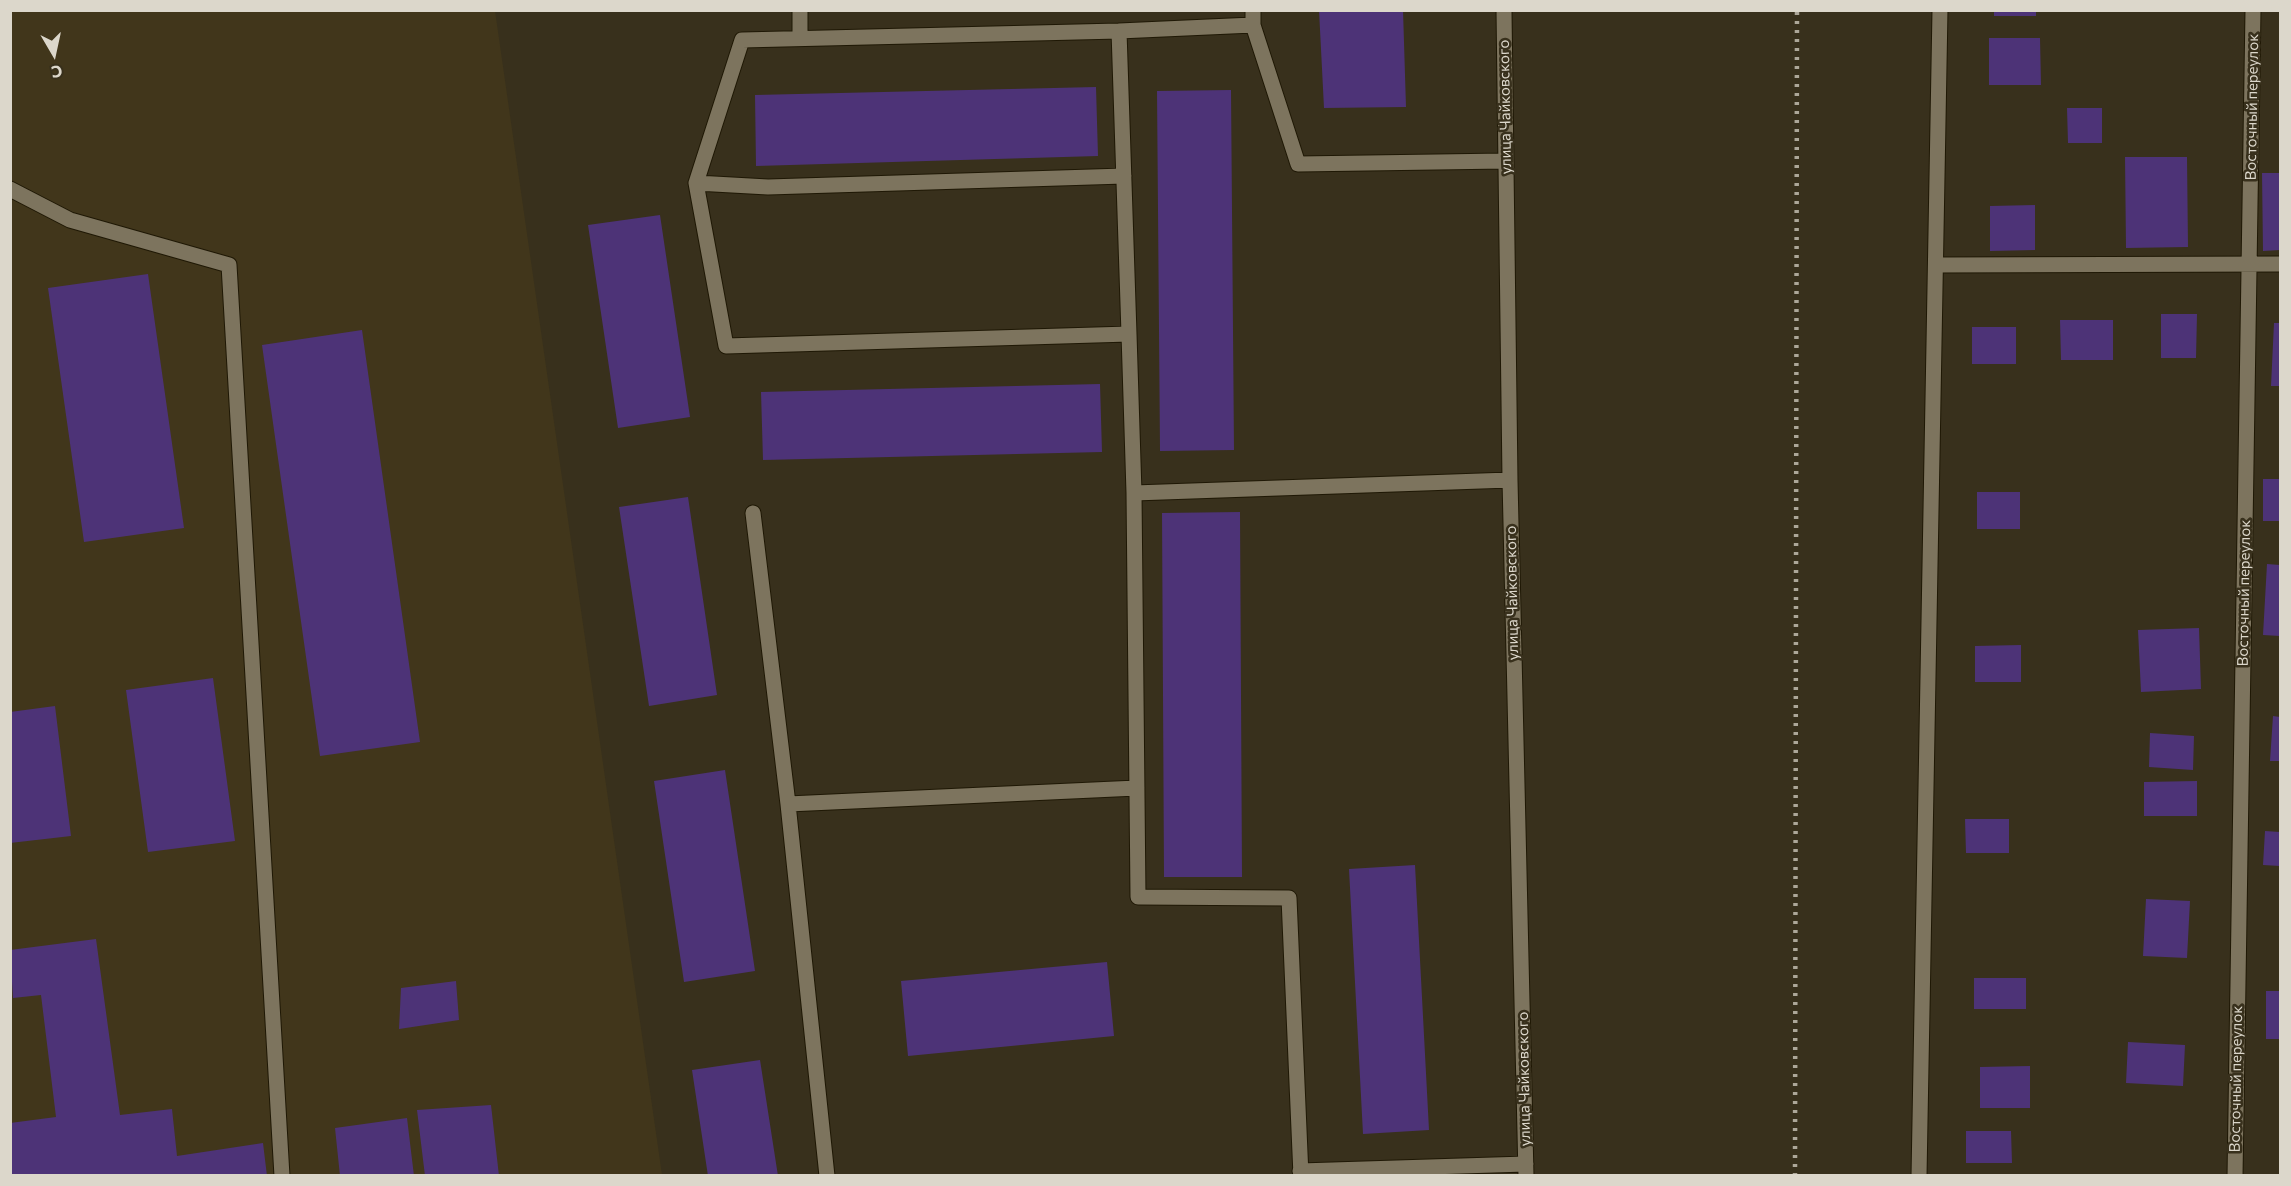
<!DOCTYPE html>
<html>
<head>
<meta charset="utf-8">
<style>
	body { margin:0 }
	#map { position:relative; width:2291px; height:1186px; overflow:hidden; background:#38301c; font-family:Commissioner,sans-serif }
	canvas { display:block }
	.frame { position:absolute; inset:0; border:12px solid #dcd7cb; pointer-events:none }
	.north { position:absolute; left:24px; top:24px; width:60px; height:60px; -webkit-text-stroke:4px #38301c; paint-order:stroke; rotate:171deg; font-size:16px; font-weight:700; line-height:24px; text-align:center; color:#dcd7cb }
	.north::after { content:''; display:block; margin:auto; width:21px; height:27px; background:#dcd7cb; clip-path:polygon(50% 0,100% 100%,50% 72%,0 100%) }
</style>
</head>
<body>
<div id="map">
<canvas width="2291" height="1186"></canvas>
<div class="frame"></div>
<div class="north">С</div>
</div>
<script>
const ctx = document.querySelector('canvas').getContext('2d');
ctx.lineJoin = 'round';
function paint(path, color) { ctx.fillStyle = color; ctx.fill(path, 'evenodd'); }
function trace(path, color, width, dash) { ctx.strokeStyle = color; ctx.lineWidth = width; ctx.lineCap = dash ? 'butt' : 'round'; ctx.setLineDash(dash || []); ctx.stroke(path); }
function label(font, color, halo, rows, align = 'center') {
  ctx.font = font + ' Commissioner,sans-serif'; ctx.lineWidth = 5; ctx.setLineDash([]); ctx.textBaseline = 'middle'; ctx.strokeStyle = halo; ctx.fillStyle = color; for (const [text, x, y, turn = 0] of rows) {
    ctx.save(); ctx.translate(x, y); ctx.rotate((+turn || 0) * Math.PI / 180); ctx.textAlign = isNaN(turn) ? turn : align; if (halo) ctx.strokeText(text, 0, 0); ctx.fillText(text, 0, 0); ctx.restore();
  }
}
paint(new Path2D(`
	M10,11h485l167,1164h-651z`), '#41361b');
paint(new Path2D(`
	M1319,10h84l3,97 -82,1z
	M1994,10h42v6h-42z
	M1989,38h51l1,47h-52z
	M1096,87l2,69 -342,10 -1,-71z
	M1231,90l3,360 -74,1 -3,-360z
	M2067,108h35v35h-34z
	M2125,157h62l1,90 -62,1z
	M2262,173h18v77l-17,1z
	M2035,205v45l-45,1v-45z
	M660,215l30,202 -72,11 -30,-203z
	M148,274l36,254 -100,14 -36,-254z
	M2161,314h36l-1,44h-35z
	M2060,320h53v40h-52z
	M2274,323h6v63h-9z
	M1972,327h44v37h-44z
	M362,330l58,412 -100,14 -58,-411z
	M1100,384l2,68 -339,8 -2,-68z
	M2263,479h17v42h-17z
	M1977,492h43v37h-43z
	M688,497l29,198 -68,11 -30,-199z
	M1240,512l2,365h-78l-2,-364z
	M2267,564l13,1v71l-17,-1z
	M2199,628l2,61 -60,3 -3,-62z
	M2021,645v37h-46v-36z
	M213,678l22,163 -87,11 -22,-162z
	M55,706l16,130 -61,7v-131z
	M2273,716l7,1v44h-10z
	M2150,733l44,3 -1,34 -44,-3z
	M725,770l30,201 -71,11 -30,-201z
	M2197,781v35h-53v-34z
	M1965,819h44v34h-43z
	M2265,831l15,1v34l-17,-1z
	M1415,865l14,265 -66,4 -14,-265z
	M2146,899l44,2 -3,57 -44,-2z
	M96,939l24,176 52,-6 5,47 86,-13 4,33h-257v-53l46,-6 -15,-122 -28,3 -3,-48z
	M1107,962l7,74 -206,20 -7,-75z
	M1974,978h52v31h-52z
	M456,981l3,39 -60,9 2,-41z
	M2266,991h14v48h-14z
	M2128,1042l57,3 -2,41 -57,-3z
	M760,1060l18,116h-70l-16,-106z
	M2030,1066v42h-50v-41z
	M491,1105l8,71h-74l-8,-66z
	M407,1118l7,58h-74l-5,-48z
	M1966,1131h45l1,32h-46z`), '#4d3377');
const minor = new Path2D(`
	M800,10v28
	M1253,10v15l45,139 207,-3
	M1504,10l6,470 16,696
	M1119,31l10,303
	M1124,176l-356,11 -72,-4 46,-143 377,-9 134,-6
	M696,183l30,163 403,-12 5,159 4,404 151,1 12,278
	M10,189l60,31 159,45 53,911
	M1936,265l344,-1
	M1134,493l376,-13
	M753,513l35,291 39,372
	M788,804l349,-16
	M1300,1171l226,-7
	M1919,1176l21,-1166
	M2235,1176l18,-1166`);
trace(minor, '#1f1805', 17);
trace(minor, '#7d745e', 15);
trace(new Path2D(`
	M1795,1176l2,-1166`), '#ada799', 4.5, [3, 6]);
label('15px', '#dcd7cb', '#38301c', [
	["улица Чайковского",1505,107,-91],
	["Восточный переулок",2252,107,-89],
	["улица Чайковского",1512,593,-91],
	["Восточный переулок",2244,593,-89],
	["улица Чайковского",1524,1079,-91],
	["Восточный переулок",2236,1079,-89]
]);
</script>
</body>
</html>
